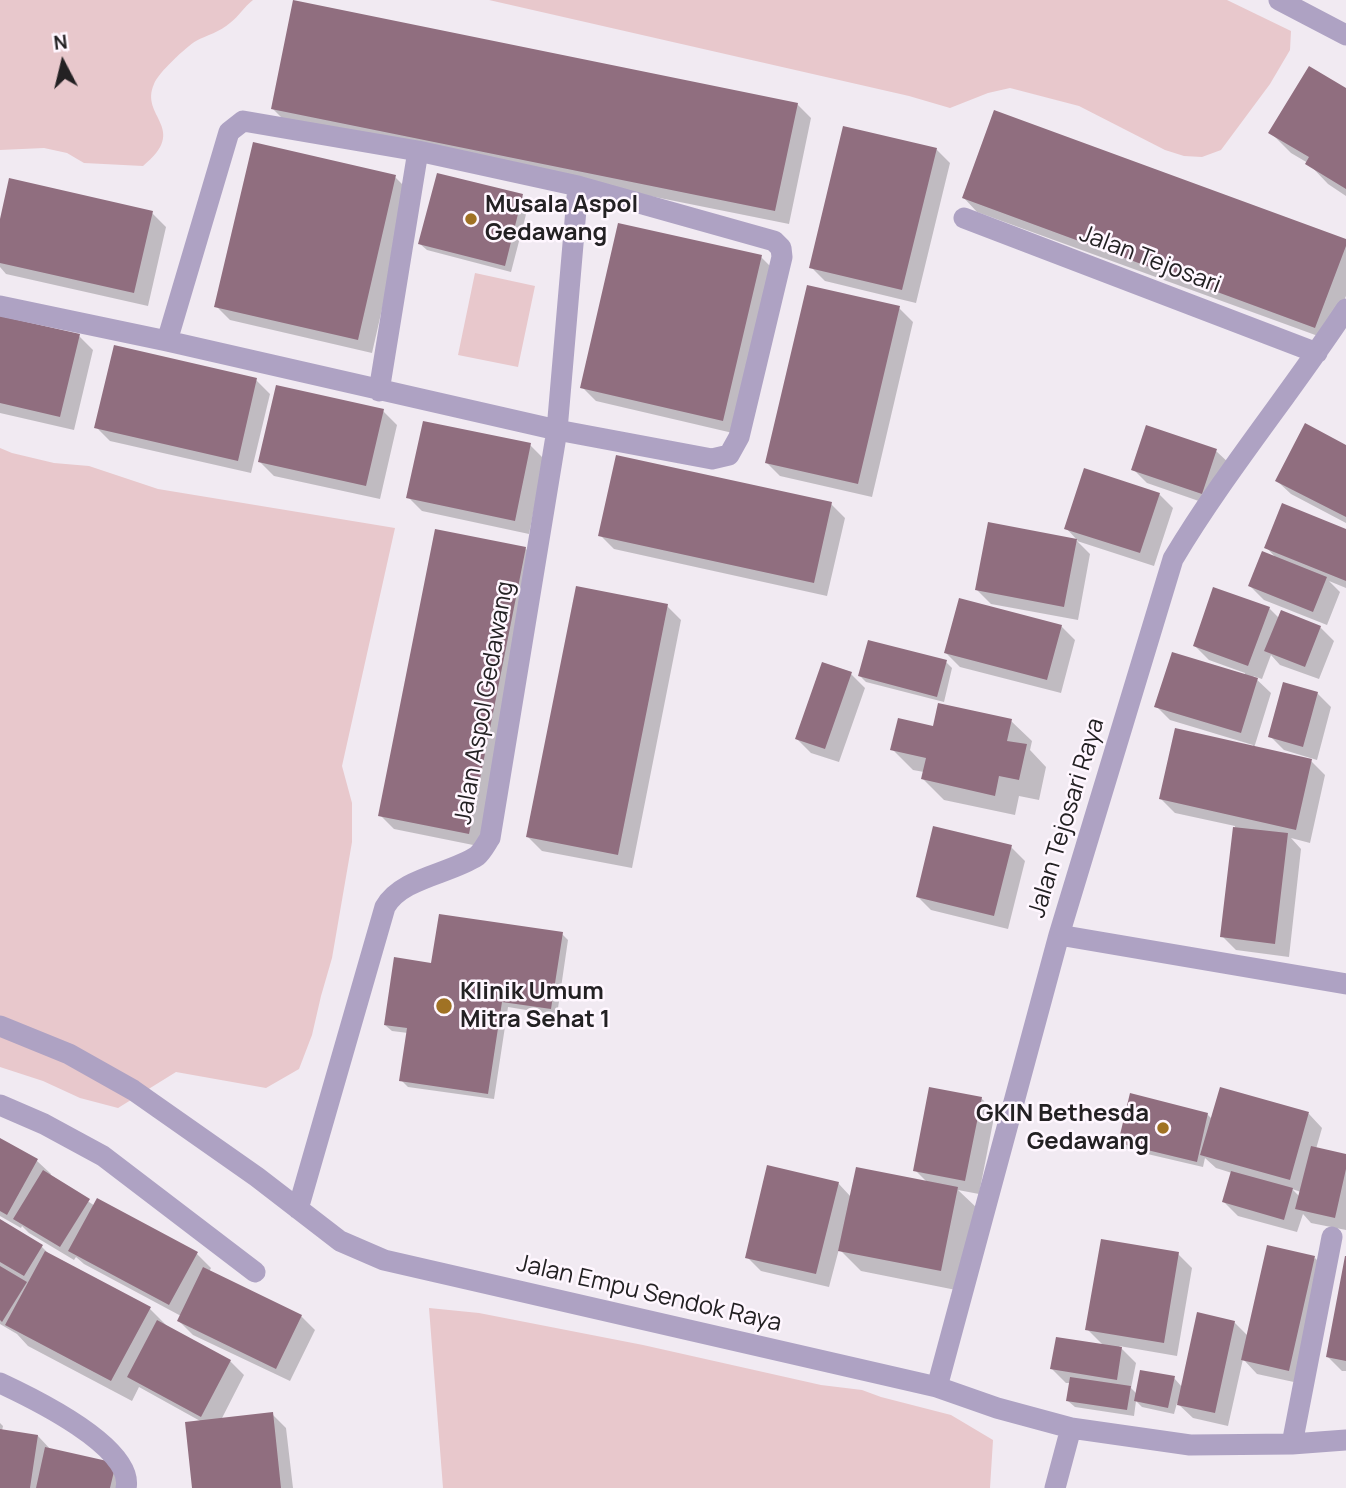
<!DOCTYPE html>
<html>
<head>
<meta charset="utf-8">
<style>
	body { margin:0 }
	#map { position:relative; width:1346px; height:1488px; overflow:hidden; background:#f1eaf2; font-family:Manrope,sans-serif }
	canvas { display:block }
	.north { position:absolute; left:28px; top:28px; width:70px; height:70px; -webkit-text-stroke:5px #fff7ff; paint-order:stroke; rotate:353deg; font-size:19px; font-weight:700; line-height:28px; text-align:center; color:#232123 }
	.north::after { content:''; display:block; margin:auto; width:24px; height:32px; background:#232123; clip-path:polygon(50% 0,100% 100%,50% 72%,0 100%) }
</style>
</head>
<body>
<div id="map">
<canvas width="1346" height="1488"></canvas>
<div class="north">N</div>
</div>
<script>
const ctx = document.querySelector('canvas').getContext('2d');
ctx.lineJoin = 'round';
function paint(path, color) { ctx.fillStyle = color; ctx.fill(path, 'evenodd'); }
function trace(path, color, width, dash) { ctx.strokeStyle = color; ctx.lineWidth = width; ctx.lineCap = dash ? 'butt' : 'round'; ctx.setLineDash(dash || []); ctx.stroke(path); }
function label(font, color, halo, rows, align = 'center') {
  ctx.font = font + ' Manrope,sans-serif'; ctx.lineWidth = 5; ctx.setLineDash([]); ctx.textBaseline = 'middle'; ctx.strokeStyle = halo; ctx.fillStyle = color; for (const [text, x, y, turn = 0] of rows) {
    ctx.save(); ctx.translate(x, y); ctx.rotate((+turn || 0) * Math.PI / 180); ctx.textAlign = isNaN(turn) ? turn : align; if (halo) ctx.strokeText(text, 0, 0); ctx.fillText(text, 0, 0); ctx.restore();
  }
}
paint(new Path2D(`
	M0,0h253c-9,7 -14,16 -23,23 -10,9 -23,12 -34,18 -10,6 -38,32 -42,43 -15,33 36,44 -11,82l-59,-3 -17,-10 -23,-5 -44,2z
	M489,0h738l64,31 -1,19 -20,34 -49,66 -19,7 -18,-1 -19,-6 -86,-44 -69,-18 -22,5 -38,15 -41,-12z
	M475,273l60,13 -17,81 -60,-12z
	M0,448l12,5 42,10 35,3 69,23 237,39 -53,238 10,37v39l-20,116 -11,38 -9,39 -13,34 -33,19 -90,-16 -58,36 -38,-10 -37,-17 -43,-14z
	M429,1308l50,5 164,32 178,40 41,5 19,7 70,18 42,25 -3,48h-547z`), '#e8c8cc');
paint(new Path2D(`
	M1346,90v106l-18,-12 -20,-21 -17,-10 -20,-20z
	M797,104l14,14 -22,106 -502,-101 -14,-14z
	M936,149l14,14 -34,140 -91,-22 -14,-14z
	M395,177l14,14 -37,162 -142,-33 -14,-14z
	M522,196l7,7 -18,69 -84,-22 -7,-6z
	M964,198l382,42v56l-17,44 -352,-128z
	M152,213l14,14 -18,79 -142,-32 -6,-7v-40z
	M761,257l14,14 -38,163 -141,-33 -14,-14z
	M899,308l14,14 -41,175 -92,-21 -14,-14z
	M0,318l79,18 14,14 -19,80 -74,-17z
	M256,380l14,14 -19,79 -141,-32 -14,-14z
	M383,411l14,14 -17,74 -106,-23 -14,-14z
	M530,445l14,14 -15,75 -107,-23 -14,-14z
	M1346,446v77l-55,-29 -14,-13z
	M1216,451l14,13 -14,43 -69,-24 -14,-14z
	M1159,494l14,14 -19,58 -77,-25 13,13 -12,66 -87,-16 -14,-14 12,-66 89,17 -12,-13z
	M831,504l14,14 -18,78 -213,-47 -14,-14z
	M1346,531v57l-17,-7 11,11 -13,33 -63,-25 -14,-14 27,-27 -11,-12z
	M525,548l14,14 -56,285 -89,-18 -14,-14z
	M667,606l14,14 -49,248 -90,-17 -14,-14z
	M1269,608l10,10 41,9 14,14 -15,38 -39,-14 -9,-10 -9,24 -9,-3 18,17 -17,55 55,11 16,16 -15,68 -19,-5 10,11 -12,108 -53,-7 -14,-14 13,-110 -60,-13 -14,-14 92,-51v-3l-83,-25 -14,-14 88,-30 1,-3 -36,-13 -14,-14z
	M1061,626l14,14 -14,53 -101,-26 -14,-14z
	M946,662l6,6 -8,34 -78,-20 -6,-6z
	M851,674l14,14 -26,74 -28,-9 -14,-14z
	M1317,693l14,14 -14,53 -33,-10 -14,-14z
	M1011,721l21,20 -2,9 16,17 -7,33 -20,-4 -4,19 -71,-15 -21,-21 1,-7 -11,-2 -21,-21 42,-21z
	M1011,847l14,14 -17,68 -77,-19 -14,-14z
	M562,934l6,6 -11,75 -49,-8 -14,92 -86,-12 -7,-7 7,-47 -16,-2 -7,-6 48,-60z
	M1221,1089l88,25 13,14 -6,21 30,7v74l-35,-7 -8,-9 -6,18 -59,-16 -14,-14 8,-29 -16,-5 -11,-10 -2,9 -77,-18 -6,-7 87,-28 5,5zM1292,1189l9,3 -1,5z
	M981,1098l14,14 -16,82 -21,-4 20,19 -17,82 -100,-20 -22,-22 -10,38 -68,-16 -14,-14 91,-74 13,14 77,-14 -13,-13z
	M0,1140l37,21 14,13 -1,2 45,30 3,-6 99,54 14,14 -2,4 92,44 14,14 -25,51 -97,-46 -14,-14 2,-5 -97,-52 -8,-7 -2,3 -45,-27 -7,-7 -1,2 -21,-12z
	M0,1221l42,26 10,10 98,52 21,21 59,31 14,14 -23,45 51,-6 14,14 7,60h-99l8,-66 -63,-35 -7,14 -104,-55 -11,-12 -17,-10z
	M1178,1254l14,14 -15,88 -58,-10 17,17 -5,25 6,6 37,-16 8,9 52,-65 14,14 67,-78 14,14 -26,112 -46,-10 -14,-15 -15,67 -35,-8 -16,-15 -3,11 -32,-7 -6,-6 -2,15 -59,-9 -7,-6 3,-18h-5l-14,-14 52,-23 -17,-17z
	M1346,1259v112h-4l-14,-14z
	M0,1423l3,3 -1,5 36,5 14,15 63,13 11,24h-126z`), '#0003');
paint(new Path2D(`
	M293,0l505,103 -23,108 -504,-102z
	M1309,66l37,22v101l-41,-25 4,-7 -41,-24z
	M994,110l352,129v7l-31,82 -353,-130z
	M843,126l94,22 -35,142 -93,-22z
	M253,142l143,33 -38,165 -144,-33z
	M437,173l86,21 -18,72 -87,-22z
	M9,178l144,33 -19,82 -134,-30v-44z
	M618,223l144,32 -39,166 -143,-33z
	M807,285l93,21 -42,178 -93,-21z
	M0,316l80,18 -20,83 -60,-14z
	M114,345l143,33 -19,83 -144,-33z
	M276,385l108,24 -18,77 -108,-24z
	M423,421l108,22 -16,78 -109,-23z
	M1305,423l41,22v72l-71,-36z
	M1146,425l71,24 -15,45 -71,-24z
	M616,455l216,47 -18,81 -216,-47z
	M1084,468l76,25 -20,60 -76,-24z
	M1282,503l64,26v52l-82,-33z
	M988,522l89,17 -13,68 -89,-17z
	M435,529l91,18 -57,287 -91,-18z
	M1262,551l65,26 -14,35 -65,-26z
	M576,586l92,18 -50,251 -92,-18z
	M1213,587l57,20 -22,59 -55,-20z
	M959,598l103,27 -15,55 -103,-27z
	M1281,610l40,16 -16,41 -41,-16z
	M868,640l79,20 -10,37 -79,-21z
	M1172,652l86,26 -17,55 -87,-26z
	M822,662l30,10 -27,77 -30,-10z
	M1283,682l35,10 -15,55 -35,-10z
	M938,703l74,16 -5,22 20,3 -8,36 -20,-4 -4,20 -74,-17 5,-21 -36,-8 8,-32 35,8z
	M1175,728l137,31 -16,71 -137,-31z
	M933,826l79,19 -18,71 -78,-19z
	M1233,827l55,6 -13,111 -55,-7z
	M439,914l124,18 -12,77 -49,-7 -14,92 -89,-13 8,-53 -23,-3 10,-68 37,6z
	M929,1087l53,10 -17,84 -52,-10z
	M1220,1087l89,25 -19,68 -90,-25z
	M1130,1093l78,20 -11,49 -79,-19z
	M0,1138l38,21 -31,56 -7,-4z
	M1311,1146l35,8v15l-11,49 -40,-9z
	M767,1165l72,17 -23,92 -71,-16z
	M856,1167l102,20 -17,84 -103,-20z
	M43,1170l47,29 -30,48 -47,-28z
	M1231,1171l62,17 -9,32 -62,-18z
	M97,1198l101,54 -29,53 -101,-54z
	M0,1219l43,26 -19,31 -24,-14z
	M1101,1239l78,13 -15,91 -79,-13z
	M1267,1245l48,11 -26,115 -48,-11z
	M45,1251l106,56 -40,74 -106,-56z
	M1345,1256h1v105l-20,-4z
	M0,1266l27,16 -25,40 -2,-2z
	M203,1267l99,48 -26,54 -99,-48z
	M1197,1312l38,9 -20,92 -38,-8z
	M157,1320l74,40 -30,57 -74,-40z
	M1056,1337l66,10 -5,33 -67,-11z
	M1140,1370l35,6 -7,32 -34,-7z
	M1070,1377l61,9 -4,24 -61,-9z
	M273,1412l8,76h-89l-7,-66z
	M0,1429l38,6 -8,53h-30z
	M45,1447l71,16 -6,25h-74z`), '#906e7f');
trace(new Path2D(`
	M1279,0l67,35
	M964,218l353,135
	M0,306l167,35 390,89 21,-244
	M167,341l62,-209 14,-11 175,30 160,35 196,55 7,7 1,9 -43,180 -10,18 -17,4 -155,-29 -67,408c-4,6 -8,14 -13,18 -27,18 -76,22 -92,51l-87,302
	M379,391l39,-240
	M1059,935l287,49
	M0,1026l69,28 64,36 124,87 83,64 44,19 553,127 60,21 74,20 119,17 102,-1 54,-4
	M0,1105l44,19 59,32 152,116
	M0,1383c30,14 135,64 126,105
	M937,1387l122,-452 114,-376c52,-87 117,-165 173,-250
	M1292,1444l40,-207
	M1055,1488l16,-60`), '#aea2c3', 21);
for (const [x, y, r, color] of [
	[471,219,7,"#a07224"],
	[444,1006,9,"#a07224"],
	[1163,1128,7,"#a07224"]
]) { const dot = new Path2D(); dot.arc(x, y, r, 0, 2 * Math.PI); ctx.fillStyle = color; ctx.fill(dot); trace(dot, '#fff7ff', 2.5); }
label('bold 24px', '#232123', '#fff7ff', [
	["Musala Aspol",485,205],
	["Gedawang",485,233],
	["Klinik Umum",460,992],
	["Mitra Sehat 1",460,1020],
	["GKIN Bethesda",1149,1114,"right"],
	["Gedawang",1149,1142,"right"]
], 'left');
label('24px', '#232123', '#fff7ff', [
	["Jalan Tejosari",1150,260,21],
	["Jalan Aspol Gedawang",485,703,-80],
	["Jalan Tejosari Raya",1067,818,-73],
	["Jalan Empu Sendok Raya",649,1294,13]
]);
</script>
</body>
</html>
